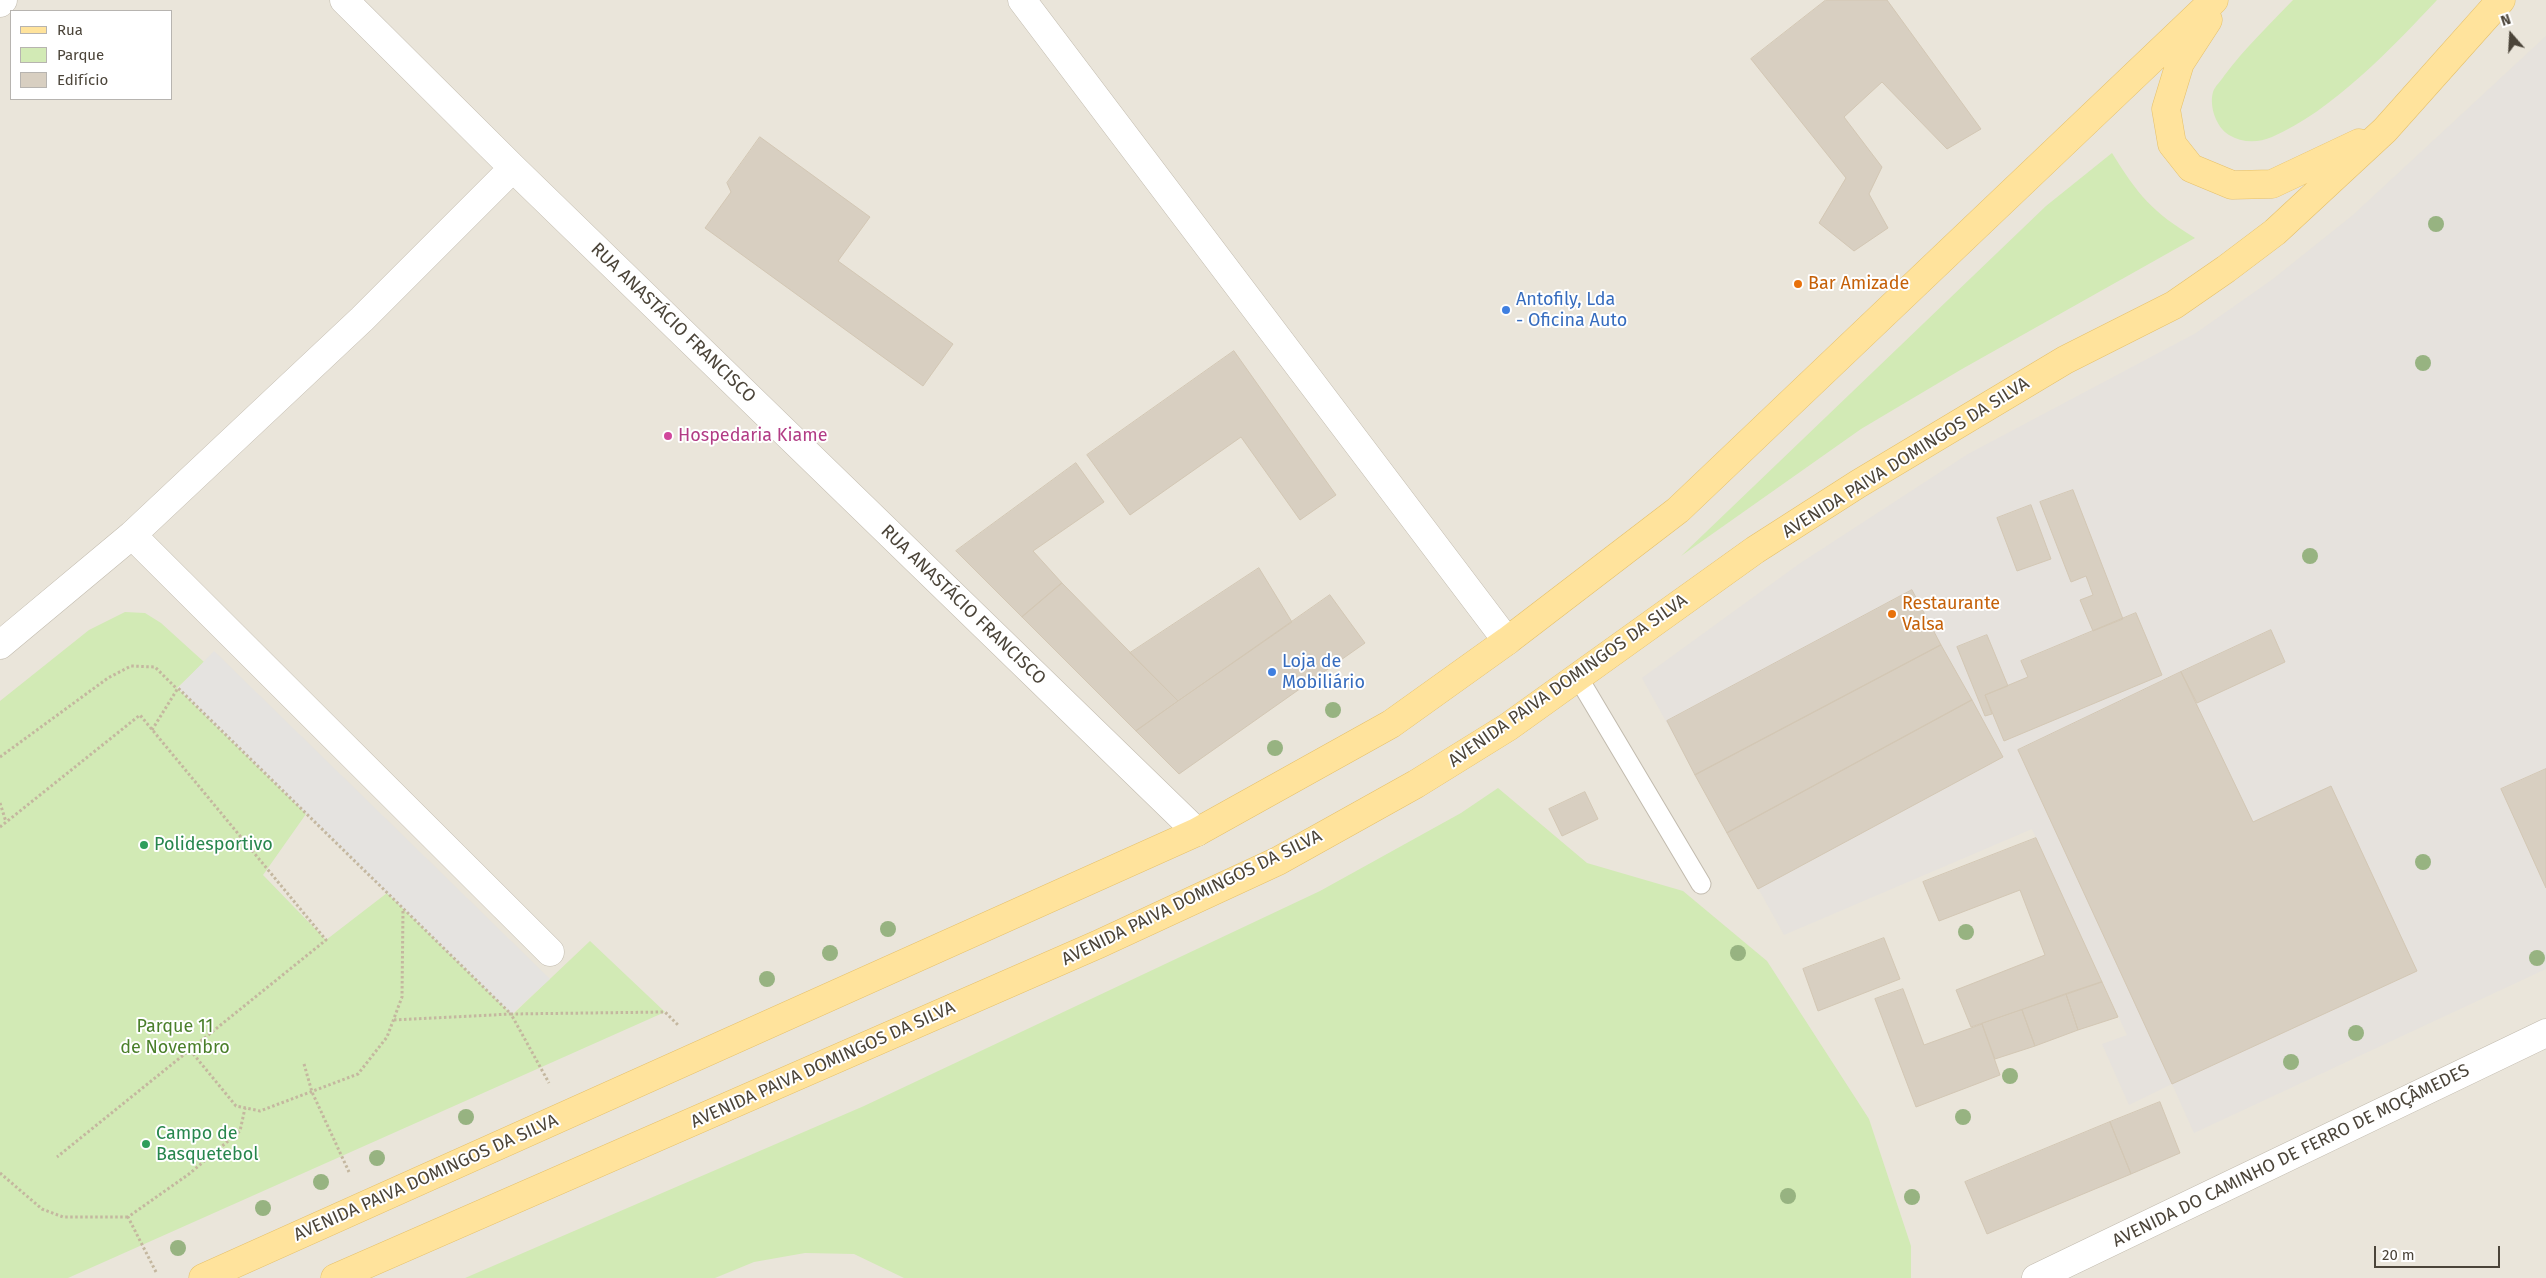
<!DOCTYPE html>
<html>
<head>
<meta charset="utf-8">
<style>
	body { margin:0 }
	#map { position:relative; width:2546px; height:1278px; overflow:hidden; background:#f6f3ec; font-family:"Fira Sans",sans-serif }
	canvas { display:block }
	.legend { position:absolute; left:10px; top:10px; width:162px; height:90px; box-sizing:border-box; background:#fff; border:1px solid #b7b4b0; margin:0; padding:6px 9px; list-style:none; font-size:15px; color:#4b4439 }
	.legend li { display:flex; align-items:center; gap:10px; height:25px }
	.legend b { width:25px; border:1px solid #b7b4b0 }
	.north { position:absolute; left:2486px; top:10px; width:50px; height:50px; -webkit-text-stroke:4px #fff; paint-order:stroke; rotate:341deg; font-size:14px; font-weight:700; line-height:20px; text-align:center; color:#4b4439 }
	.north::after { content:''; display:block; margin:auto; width:18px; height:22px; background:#4b4439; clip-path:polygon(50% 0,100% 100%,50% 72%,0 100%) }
	.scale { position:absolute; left:2374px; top:1246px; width:126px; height:22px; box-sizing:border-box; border:2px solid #4b4439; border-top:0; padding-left:6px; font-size:15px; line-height:18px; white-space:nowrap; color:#4b4439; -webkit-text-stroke:4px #fff; paint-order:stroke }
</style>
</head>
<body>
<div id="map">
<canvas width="2546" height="1278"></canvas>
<ul class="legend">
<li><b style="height:6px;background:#ffe39c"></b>Rua</li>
<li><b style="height:14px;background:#d2eab5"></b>Parque</li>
<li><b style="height:14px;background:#d8cfc1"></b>Edifício</li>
</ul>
<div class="north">N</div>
<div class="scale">20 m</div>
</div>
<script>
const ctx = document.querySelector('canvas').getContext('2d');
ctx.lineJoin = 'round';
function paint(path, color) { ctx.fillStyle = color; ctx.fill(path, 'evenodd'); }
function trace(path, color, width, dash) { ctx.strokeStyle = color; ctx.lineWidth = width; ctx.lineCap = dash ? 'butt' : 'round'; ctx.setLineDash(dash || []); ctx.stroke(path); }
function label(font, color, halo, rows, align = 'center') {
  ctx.font = font + ' "Fira Sans",sans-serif'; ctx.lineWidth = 4; ctx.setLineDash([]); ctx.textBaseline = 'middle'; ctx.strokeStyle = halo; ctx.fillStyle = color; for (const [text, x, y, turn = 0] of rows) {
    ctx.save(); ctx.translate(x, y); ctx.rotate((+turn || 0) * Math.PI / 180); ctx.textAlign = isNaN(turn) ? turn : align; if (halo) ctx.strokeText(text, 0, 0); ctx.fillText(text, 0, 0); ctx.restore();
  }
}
paint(new Path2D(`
	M0,0h2546v1278h-2546zM11,11h160v88h-160z`), '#eae5da');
paint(new Path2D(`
	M2546,36v933l-352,164 -22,-49 -43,21 -27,-61 25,-9 -95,-206 -248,106 -142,-257 157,-114 169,-110 228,-121 77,-54 80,-64z`), '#e6e2dd');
paint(new Path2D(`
	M2293,0h144c-44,47 -106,112 -165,137 -14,6 -30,6 -43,-2 -13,-8 -20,-29 -16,-43 2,-6 8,-11 11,-16 21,-28 45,-51 69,-76z
	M2112,153c27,43 39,58 83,85l-233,131 -101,60 -180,127 365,-350z
	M125,612l20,1 16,10 43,39 -27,26 129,126 -43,61 63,65 61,-47 126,121 77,-73 75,71 -597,266h-68v-577l89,-71z
	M1498,788l89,75 96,28 84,70 102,158 42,127v32h-1007l-50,-24 -49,-1 -51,9 -39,16h-250l399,-172 456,-215 141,-78z`), '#d2eab5');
paint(new Path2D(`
	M214,651l336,328 -39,35 -124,-121 -209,-205z`), '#e5e3e0');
const building = new Path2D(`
	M1826,0h61l94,129 -34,20 -65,-67 -38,35 38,50 -13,27 19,34 -34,23 -35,-28 27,-45 -95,-119z
	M760,137l110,80 -32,44 115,83 -30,42 -218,-158 26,-36 -4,-9z
	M1234,351l102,144 -36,25 -59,-83 -111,78 -43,-60z
	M1076,463l28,39 -71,49 29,32 -40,34 -66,-66z
	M2073,490l50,129 -30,12 -13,-31 13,-5 -7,-19 -15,6 -31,-80z
	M2031,505l20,54 -34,12 -20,-53z
	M1259,568l33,54 -114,79 -48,-48z
	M1062,583l116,118 -42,30 -114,-114z
	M1912,590l29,55 -246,130 -28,-54z
	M1330,595l35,48 -186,131 -43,-43z
	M2136,613l26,62 -158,66 -19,-46 43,-18 -7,-16z
	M2271,630l14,32 -88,41 -16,-31z
	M1987,635l21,51 -23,9 7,19 -7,2 -28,-69z
	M1941,645l31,55 -245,133 -32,-58z
	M2181,672l72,150 78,-36 86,185 -245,113 -154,-334z
	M1972,700l31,57 -245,132 -31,-56z
	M2546,769v119l-45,-99z
	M1585,792l13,27 -36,17 -13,-27z
	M2036,838l66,144 -131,45 -15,-37 89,-35 -25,-65 -81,31 -16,-39z
	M1884,938l16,41 -82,32 -15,-42z
	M2102,982l16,35 -40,13 -12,-36z
	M1903,989l21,56 58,-21 18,51 -84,32 -41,-108z
	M2066,994l12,36 -43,16 -13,-36z
	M2022,1010l13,36 -40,13 -13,-35z
	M2160,1102l20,51 -49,21 -21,-52z
	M2110,1122l21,52 -144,60 -22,-52z`);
paint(building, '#d8cfc1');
trace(building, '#d3c7b4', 1);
const service = new Path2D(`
	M1579,679l122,205`);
const minor = new Path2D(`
	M344,0l169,168 684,664
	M1022,0l485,641
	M0,3l3,-3
	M513,168l-151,151 -230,216 418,417
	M0,645l132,-110`);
const tertiary = new Path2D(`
	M2036,1278l510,-245`);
const primary = new Path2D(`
	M2208,20l-28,43 -14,46 6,35 19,24 41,17 40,-1 87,-41
	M203,1278l994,-446 194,-108 116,-83 171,-131 536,-510
	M335,1278l764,-334 179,-83 138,-77 92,-57 247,-177 103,-66 207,-124 109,-55 52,-36 49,-37 110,-102 116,-130`);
trace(service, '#c2bbae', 21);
trace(minor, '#c2bbae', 29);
trace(tertiary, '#c2bbae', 29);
trace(primary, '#e6c16a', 29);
trace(new Path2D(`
	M152,730l26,-42 333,326 154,-2 14,14
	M0,757l108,-79 23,-12 24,1 21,21
	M0,803l6,19
	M0,827l140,-112 186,225 -269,217
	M394,1020l117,-6 38,69
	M190,1050l46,56 24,5 98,-37 29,-37 15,-40 1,-88
	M304,1064l8,28 37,80
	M0,1173l42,36 21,8h65
	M156,1272l-28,-55 61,-43 51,-43 5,-23`), '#c4b79f', 3, [2.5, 2.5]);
trace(service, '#fff', 19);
trace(minor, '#fff', 28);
trace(tertiary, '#fff', 28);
trace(primary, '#ffe39c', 28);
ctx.fillStyle = '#97b381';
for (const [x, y] of [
	[2436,224],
	[2423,363],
	[2310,556],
	[1333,710],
	[1275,748],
	[2423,862],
	[888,929],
	[1966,932],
	[830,953],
	[1738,953],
	[2537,958],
	[767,979],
	[2356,1033],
	[2291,1062],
	[2010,1076],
	[466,1117],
	[1963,1117],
	[377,1158],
	[321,1182],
	[1788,1196],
	[1912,1197],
	[263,1208],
	[178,1248]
]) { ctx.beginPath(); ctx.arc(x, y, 8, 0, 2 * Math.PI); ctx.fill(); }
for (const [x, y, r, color] of [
	[1798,284,5,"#e8710a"],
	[1506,310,5,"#3f7fe0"],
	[668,436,5,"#d1479c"],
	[1892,614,5,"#e8710a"],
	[1272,672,5,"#3f7fe0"],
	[144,845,5,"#2e9e5b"],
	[146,1144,5,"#2e9e5b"]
]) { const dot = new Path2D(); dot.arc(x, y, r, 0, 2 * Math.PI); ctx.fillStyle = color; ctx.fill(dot); trace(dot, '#fff', 2); }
label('18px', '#c56008', '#fff', [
	["Bar Amizade",1808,284],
	["Restaurante",1902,604],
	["Valsa",1902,625]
], 'left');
label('18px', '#366cbe', '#fff', [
	["Antofily, Lda",1516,300],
	["- Oficina Auto",1516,321],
	["Loja de",1282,662],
	["Mobiliário",1282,683]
], 'left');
label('18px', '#4b4439', '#fff', [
	["RUA ANASTÁCIO FRANCISCO",673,323,44],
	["AVENIDA PAIVA DOMINGOS DA SILVA",1906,458,-32],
	["RUA ANASTÁCIO FRANCISCO",963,605,44],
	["AVENIDA PAIVA DOMINGOS DA SILVA",1568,681,-35],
	["AVENIDA PAIVA DOMINGOS DA SILVA",1192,898,-26],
	["AVENIDA PAIVA DOMINGOS DA SILVA",823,1065,-24],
	["AVENIDA DO CAMINHO DE FERRO DE MOÇÂMEDES",2291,1156,-26],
	["AVENIDA PAIVA DOMINGOS DA SILVA",426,1178,-24]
]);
label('18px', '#b23c85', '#fff', [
	["Hospedaria Kiame",678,436]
], 'left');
label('18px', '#27864d', '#fff', [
	["Polidesportivo",154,845],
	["Campo de",156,1134],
	["Basquetebol",156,1155]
], 'left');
label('18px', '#4a7f2a', '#fff', [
	["Parque 11",175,1027],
	["de Novembro",175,1048]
]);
</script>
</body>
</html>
